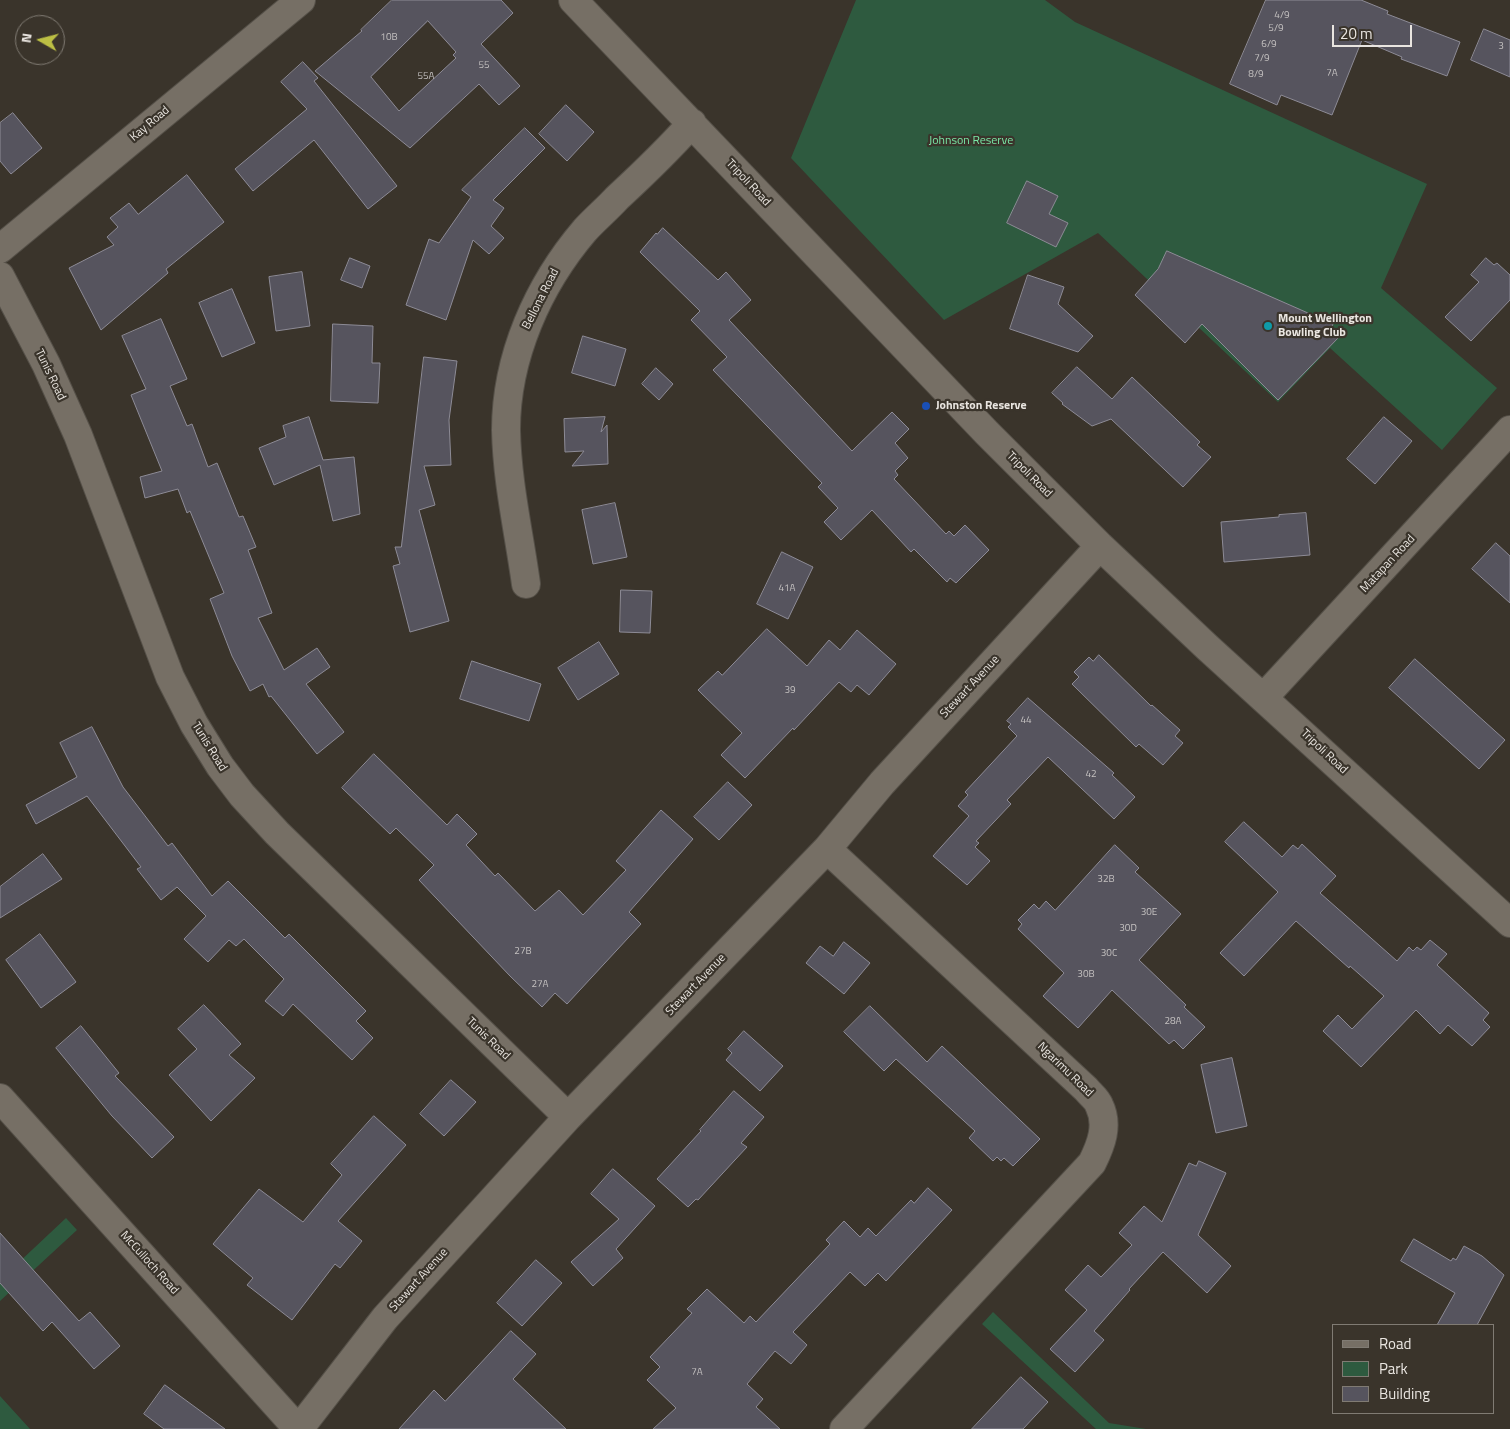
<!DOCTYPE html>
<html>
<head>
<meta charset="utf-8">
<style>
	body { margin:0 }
	#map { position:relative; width:1510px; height:1429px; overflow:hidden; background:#3a342b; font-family:"Titillium Web",sans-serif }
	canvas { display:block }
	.legend { position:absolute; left:1332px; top:1324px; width:162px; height:90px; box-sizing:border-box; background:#3a342b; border:1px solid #807b73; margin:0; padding:6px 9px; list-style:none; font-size:15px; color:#e9e5e0 }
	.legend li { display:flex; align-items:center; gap:10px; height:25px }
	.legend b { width:25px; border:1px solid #807b73 }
	.north { position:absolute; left:15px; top:15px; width:50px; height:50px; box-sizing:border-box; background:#3a342b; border:1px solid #807b73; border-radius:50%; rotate:278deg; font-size:14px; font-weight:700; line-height:20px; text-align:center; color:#e9e5e0 }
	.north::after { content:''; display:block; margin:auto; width:18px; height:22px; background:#bcbf44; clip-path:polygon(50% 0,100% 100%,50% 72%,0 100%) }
	.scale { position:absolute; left:1332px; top:25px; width:80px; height:22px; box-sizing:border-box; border:2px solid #e9e5e0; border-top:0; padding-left:6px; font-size:15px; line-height:18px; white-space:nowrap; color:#e9e5e0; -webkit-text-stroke:4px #3a342b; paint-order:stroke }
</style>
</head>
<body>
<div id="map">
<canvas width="1510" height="1429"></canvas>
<ul class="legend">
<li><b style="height:6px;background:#766f65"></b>Road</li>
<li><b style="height:14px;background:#2e5a3f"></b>Park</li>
<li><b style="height:14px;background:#56545e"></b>Building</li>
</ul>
<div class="north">N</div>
<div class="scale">20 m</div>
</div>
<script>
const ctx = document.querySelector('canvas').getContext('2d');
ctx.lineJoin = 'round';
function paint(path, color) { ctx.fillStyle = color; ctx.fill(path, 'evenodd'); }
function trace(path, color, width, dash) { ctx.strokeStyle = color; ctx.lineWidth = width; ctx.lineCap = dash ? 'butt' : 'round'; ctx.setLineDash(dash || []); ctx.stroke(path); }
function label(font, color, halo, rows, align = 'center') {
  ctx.font = font + ' "Titillium Web",sans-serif'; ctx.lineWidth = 4.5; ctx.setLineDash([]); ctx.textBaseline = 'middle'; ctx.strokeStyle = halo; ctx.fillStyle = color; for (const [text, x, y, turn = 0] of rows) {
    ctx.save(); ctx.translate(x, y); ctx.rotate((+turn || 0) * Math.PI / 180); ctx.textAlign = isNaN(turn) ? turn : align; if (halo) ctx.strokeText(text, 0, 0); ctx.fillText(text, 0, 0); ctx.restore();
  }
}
paint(new Path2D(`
	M856,0h189l30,22 352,162 -46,104 116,100 -55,62 -112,-102 -52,54 -180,-169 -154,87 -153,-162z
	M66,1218l11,12 -77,71v-21z
	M993,1312l116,111 37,6h-50l-114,-105z
	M0,1396l30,33h-30z`), '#2e5a3f');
const building = new Path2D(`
	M392,0h109l12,13 -32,31 39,42 -21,19 -20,-21 -69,64 -95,-77 47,-40 -1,-1zM428,21l28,31 -3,3 3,3 -57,53 -28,-34z
	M1266,0h95l27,11 -1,3 73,28 -13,34 -46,-17 1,-2 -40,-17 -30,75 -51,-20 -4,10 -47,-21z
	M1484,29l26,11v37l-39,-17z
	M303,62l15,16 -4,3 83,105 -29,23 -54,-69 -61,51 -18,-22 72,-60 -26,-27z
	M566,105l28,27 -27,29 -28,-27z
	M13,113l29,35 -31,26 -11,-13v-38z
	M525,128l20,20 -52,52 11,8 -13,18 13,12 -15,16 -16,-14 -27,80 -40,-15 23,-66 10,4 32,-46 -9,-7z
	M187,175l37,47 -58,47 2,4 -67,57 -32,-62 45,-23 -7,-8 11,-10 -8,-9 19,-15 9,11z
	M1027,181l31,15 -9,18 19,9 -12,24 -49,-24z
	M663,228l55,52 8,-8 25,28 -22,20 123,131 40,-39 17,17 -14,14 13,15 -13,13 3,4 -4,4 52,55 3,-3 5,5 11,-11 24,25 -33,33 -6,-5 -3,4 -33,-33 -3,3 -39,-42 -31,30 -17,-18 14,-14 -20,-21 4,-4 -109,-113 14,-13 -36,-37 9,-9 -60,-59 16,-19 1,1z
	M1167,251l166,73 -4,9 10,4 -61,63 -76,-76 -17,19 -50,-48 23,-26z
	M350,258l20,8 -8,22 -21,-8z
	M1486,258l8,7 3,-2 13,12v25l-39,41 -26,-24 34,-35 -8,-7z
	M302,272l8,54 -34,5 -7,-54z
	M1028,275l36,12 -6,17 35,32 -15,16 -68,-23z
	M232,289l23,54 -33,14 -23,-54z
	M161,319l26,60 -17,7 17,40 5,-2 16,43 9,-4 22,54 4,-1 13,31 -8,3 24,63 -14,5 26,52 33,-22 13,19 -24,17 38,48 -27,22 -46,-58 -2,1 -6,-13 -13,7 -18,-35 -22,-57 14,-6 -34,-82 -3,2 -9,-24 -33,9 -5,-21 22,-6 -31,-76 15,-6 -24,-53z
	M333,324l40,2 -1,37h8l-2,40 -47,-2z
	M583,336l43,13 -11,37 -43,-13z
	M424,357l33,4 -8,59 2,45 -27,1 11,39 -16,5 30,111 -39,11 -17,-66 7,-2 -5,-17h6z
	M1077,367l35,32 20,-22 68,65 -3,3 14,12 -28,30 -72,-68 -19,7 -30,-22 1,-1 -11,-10z
	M656,368l17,16 -14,16 -17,-16z
	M309,417l14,43 31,-3 6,57 -27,7 -13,-56 -46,20 -15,-37 27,-11 -3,-11z
	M605,417l-4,15 6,-7 1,39 -36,2 12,-15 -19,1 -1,-33z
	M1384,417l28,24 -37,43 -28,-25z
	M615,503l12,54 -34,7 -11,-54z
	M1306,513l4,42 -86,7 -3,-40 58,-5v-2z
	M1496,543l14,13v47l-38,-34z
	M782,552l31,15 -25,52 -31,-15z
	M621,590l31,1 -2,42 -30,-1z
	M767,629l40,37 22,-26 11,10 17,-20 39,34 -27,31 -12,-10 -6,7 -12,-10 -45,48 -1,-2 -48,50 -24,-23 21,-22 -44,-43 20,-19 4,4z
	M599,642l20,32 -41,26 -20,-32z
	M1099,655l52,51 1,-1 28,25 -5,6 8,7 -20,22 -24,-21 -3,3 -64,-63 7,-7 -5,-5 15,-15 4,4z
	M1415,659l90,81 -26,29 -90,-81z
	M472,661l69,23 -12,37 -69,-22z
	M1028,698l86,75 -2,2 23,22 -21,22 -66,-62 -41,43 4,4 -35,37 3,2 -4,4 15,14 -23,24 -34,-29 36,-40 -11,-10 10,-11 -3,-3 52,-56 -9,-9 3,-3 -4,-3z
	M92,727l31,60 45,59 4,-3 40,53 16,-15 57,57 4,-4 77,77 -10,10 17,17 -21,22 -59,-56 -10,12 -18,-15 19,-22 -40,-40 -8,7 -7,-6 -21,22 -24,-23 22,-23 -29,-29 -16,13 -24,-31 4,-2 -54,-71 -51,28 -10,-19 51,-28 -17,-34z
	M374,754l73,71 10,-11 20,20 -11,11 29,31 3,-3 37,38 24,-21 24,25 43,-45 -10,-9 45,-51 32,29 -64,73 12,12 -74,80 -12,-11 -13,14 -32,-31 -91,-96 15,-15 -38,-37 -6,6 -48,-46z
	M728,782l24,23 -33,35 -25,-23z
	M1244,822l38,35 11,-12 5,4 4,-5 34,32 -16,17 77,68 12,-14 4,4 4,-4 4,3 9,-10 17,14 -10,11 52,48 -6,7 7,7 -18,19 -24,-21 -8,9 -24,-24 -55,57 -38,-36 15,-16 14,14 32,-33 -34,-30 -1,2 -53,-47 -52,55 -24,-23 58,-61 -53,-50z
	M1115,845l24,23 -4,4 46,42 -42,46 47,45 -2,2 21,20 -22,22 -9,-9 -5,4 -57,-54 -34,38 -35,-32 21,-23 -46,-44 4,-5 -4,-4 16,-16 5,5 7,-8 9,9z
	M43,854l19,25 -62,39v-31z
	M40,934l36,48 -35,26 -35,-48z
	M844,942l26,21 -26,31 -38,-31 14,-17 13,10z
	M204,1005l37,39 -12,11 26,23 -44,43 -42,-46 28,-26 -19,-20z
	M870,1006l57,56 15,-16 98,93 -27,27 -9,-8 -3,3 -4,-4 -4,4 -24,-23 6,-7 -79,-72 -12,12 -40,-39z
	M81,1026l38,47 -4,3 59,61 -22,21 -40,-42 -56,-68z
	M744,1031l39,35 -23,25 -34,-31 6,-7 -4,-4z
	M1232,1058l15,68 -31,7 -15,-68z
	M451,1080l25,22 -32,34 -24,-22z
	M734,1091l30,26 -23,26 6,4 -49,53 -2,-1 -8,8 -31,-28 44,-48 -1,-1z
	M374,1116l32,29 -68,76 24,20 -22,27 -5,-4 -43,56 -45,-35 6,-7 -40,-34 46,-55 44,33 39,-47 -11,-11z
	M1199,1161l27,12 -28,62 33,31 -24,27 -44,-41 -34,37 1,1 -36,41 10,9 -29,32 -25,-23 37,-39 -22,-20 23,-25 13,12 31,-32 -13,-12 25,-27 18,16 27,-59 7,3z
	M613,1169l42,37 -39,43 7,9 -30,28 -22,-24 48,-43 -28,-25z
	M928,1188l24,22 -66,71 -8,-8 -13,13 -15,-14 -57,60 14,13 -16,19 -16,-13 -28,33 16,15 -7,8 24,22h-127l23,-21 -29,-28 13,-13 -10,-10 42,-44 -5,-4 20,-20 37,34 6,-7 6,6 74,-78 -4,-4 18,-19 16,16 8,-9 8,8 35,-36 3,3z
	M0,1233l79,88 11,-9 30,34 -26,23 -42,-47 -9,9 -43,-48z
	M1414,1239l37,22 2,-3 3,2 8,-14 18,10 22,19 -27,50h-40l18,-32 -54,-32z
	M536,1260l26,23 -40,43 -25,-23z
	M511,1331l25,23 -23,25 53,50h-167l35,-39 11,11z
	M1021,1377l27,25 -25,27h-51z
	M165,1385l60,44h-61l-20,-15z`);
paint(building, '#56545e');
trace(building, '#8d8b96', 1);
const minor = new Path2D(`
	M573,0l414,433 113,113 107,101 303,276
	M0,249l301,-249
	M0,276l46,88 32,71 92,242 24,47 26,42 22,29 35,38 291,284
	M526,584c-7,-51 -19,-102 -20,-154 0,-73 32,-145 79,-200 10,-11 22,-21 32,-32 26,-24 51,-48 75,-75
	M1264,697l246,-267
	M827,849l259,240c4,5 11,10 13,16 10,20 2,40 -7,58l-248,266
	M0,1098l298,331
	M299,1429l86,-111 183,-201 259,-268 55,-66 218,-237`);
trace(minor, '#555048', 30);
trace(minor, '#766f65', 28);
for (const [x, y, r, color] of [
	[1268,326,5,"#0f9aa8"],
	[926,406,5,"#1a4fb4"]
]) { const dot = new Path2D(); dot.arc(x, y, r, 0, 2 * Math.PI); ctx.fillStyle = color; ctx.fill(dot); trace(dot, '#3a342b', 2); }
label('10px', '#c4c1c0', null, [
	["4/9",1282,16],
	["5/9",1276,29],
	["10B",389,38],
	["6/9",1269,45],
	["3",1501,47],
	["7/9",1262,59],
	["55",484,66],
	["7A",1332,74],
	["8/9",1256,75],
	["55A",426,77],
	["41A",787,589],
	["39",790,691],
	["44",1026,721],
	["42",1091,775],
	["32B",1106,880],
	["30E",1149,913],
	["30D",1128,929],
	["27B",523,952],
	["30C",1109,954],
	["30B",1086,975],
	["27A",540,985],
	["28A",1173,1022],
	["7A",697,1373]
]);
label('12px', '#e9e5e0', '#3a342b', [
	["Kay Road",150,124,-40],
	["Tripoli Road",748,183,47],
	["Bellona Road",541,299,-63],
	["Tunis Road",50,375,64],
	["Tripoli Road",1029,475,45],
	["Matapan Road",1388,564,-47],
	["Stewart Avenue",970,687,-47],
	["Tunis Road",209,747,58],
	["Tripoli Road",1324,752,43],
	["Stewart Avenue",696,985,-46],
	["Tunis Road",488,1039,44],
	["Ngarimu Road",1065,1070,44],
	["McCulloch Road",149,1263,48],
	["Stewart Avenue",419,1280,-48]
]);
label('12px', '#7ae8a7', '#3a342b', [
	["Johnson Reserve",971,141]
]);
label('bold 12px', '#e9e5e0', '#3a342b', [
	["Mount Wellington",1278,319],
	["Bowling Club",1278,333],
	["Johnston Reserve",936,406]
], 'left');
</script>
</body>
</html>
